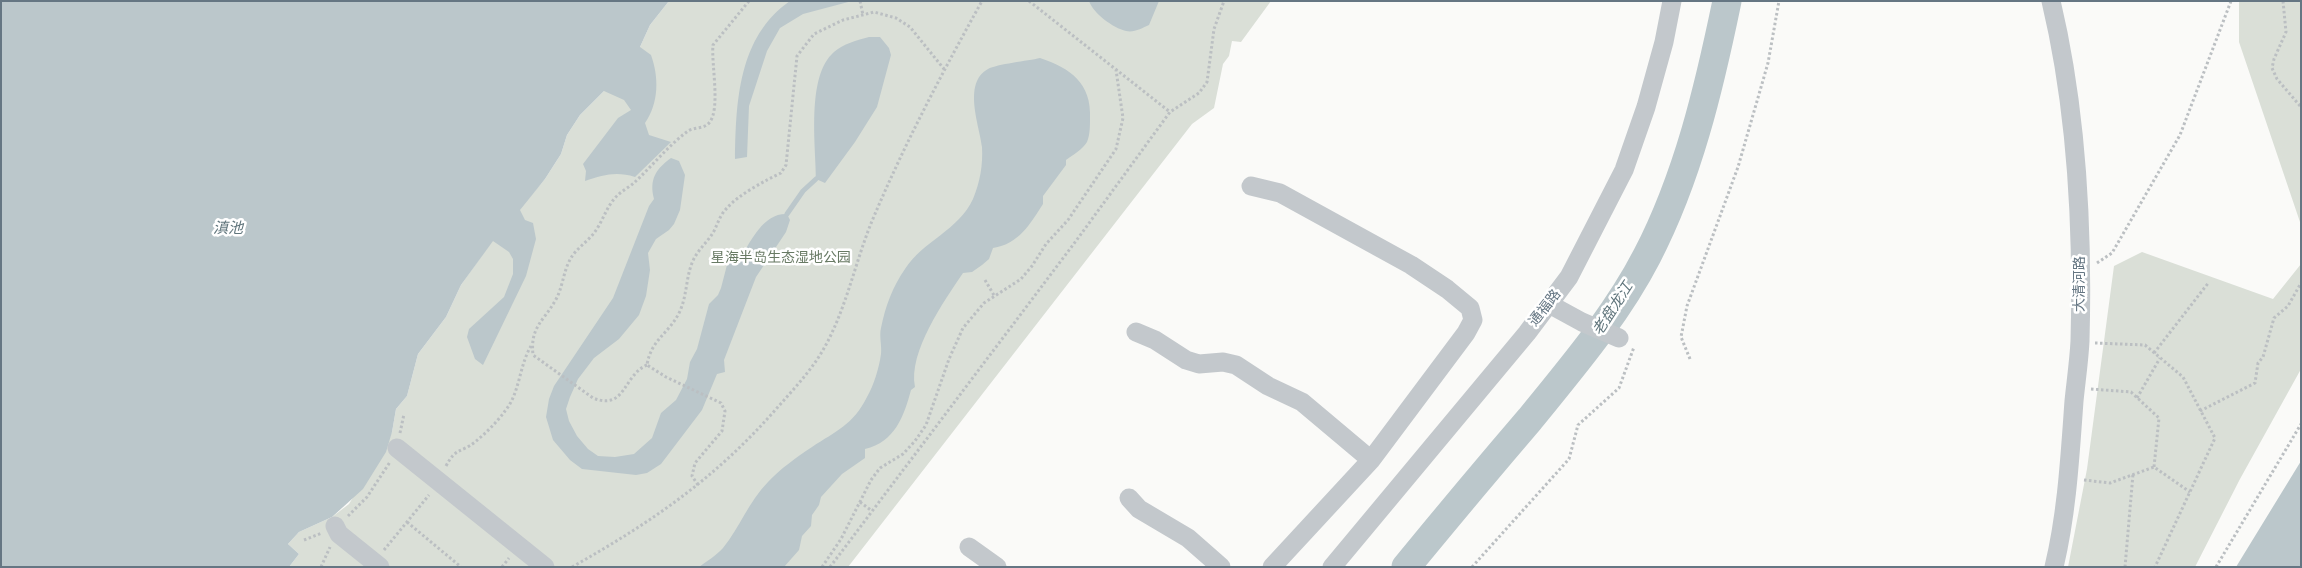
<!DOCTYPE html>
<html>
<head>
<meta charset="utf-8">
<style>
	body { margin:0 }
	#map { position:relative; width:2302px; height:568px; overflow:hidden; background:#fafaf8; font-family:"Work Sans",sans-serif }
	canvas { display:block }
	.frame { position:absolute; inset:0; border:2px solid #657683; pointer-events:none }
</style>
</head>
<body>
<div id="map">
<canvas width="2302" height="568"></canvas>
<div class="frame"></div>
</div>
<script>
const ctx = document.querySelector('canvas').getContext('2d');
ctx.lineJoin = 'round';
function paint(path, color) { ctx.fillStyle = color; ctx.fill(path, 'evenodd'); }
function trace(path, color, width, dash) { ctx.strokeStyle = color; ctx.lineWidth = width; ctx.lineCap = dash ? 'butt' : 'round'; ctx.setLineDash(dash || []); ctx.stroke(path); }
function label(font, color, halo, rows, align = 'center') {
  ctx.font = font + ' "Work Sans","Noto Sans SC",sans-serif'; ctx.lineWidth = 5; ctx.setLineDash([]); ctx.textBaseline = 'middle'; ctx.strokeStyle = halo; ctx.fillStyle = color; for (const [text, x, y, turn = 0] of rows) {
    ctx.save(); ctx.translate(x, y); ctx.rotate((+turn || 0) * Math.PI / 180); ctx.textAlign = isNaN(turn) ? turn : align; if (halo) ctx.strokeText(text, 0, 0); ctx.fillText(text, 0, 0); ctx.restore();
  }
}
paint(new Path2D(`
	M669,1h602l-30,41 -9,-1 -3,15 -6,8 -9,44 -22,16 -344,443h-559l10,-13 -11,-10 11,-12 33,-15 17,-13 43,-72 4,-23 11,-13 11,-42 28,-37 15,-32 31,-44 53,-62 16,-25 6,-19 13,-20 24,-24 36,-44 10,-22z
	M2239,1h62v224l-62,-183z
	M2142,252l131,47 28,-35v105l-61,110 -45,88h-127l19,-98 27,-203z`), '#dadfd7');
paint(new Path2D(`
	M1,1h668l-19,24 -10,22 11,8c8,22 8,48 -6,68l4,12 22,7 -36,35c-19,-6 -32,-2 -50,4l1,-10 -3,-7 35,-46 13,-8 -7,-10 -20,-9 -24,24 -13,20 -6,19 -16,25 -25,31 5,10 8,3 3,16 -10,37 -43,89 -8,-6 -8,-22 2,-8 35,-32 9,-23v-15l-4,-7 -16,-11 -32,44 -15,32 -28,37 -11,42 -11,13 -4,23 -6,20 -23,37 -31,28 -33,15 -11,12 11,10 -10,13h-288z
	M790,1h62l-49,13 -23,14 -13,23 -18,55 -2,51 -12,2c1,-57 3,-122 55,-158z
	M1089,1h70l-10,24c-7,3 -15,8 -23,6 -13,-3 -33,-18 -37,-30z
	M869,37h11l9,11 2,7 -14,52 -22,35 -30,41 -9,-4c0,-33 -10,-103 18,-127 9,-8 23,-12 35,-15z
	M1040,58c30,10 52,25 50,61 0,7 0,16 -3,23 -4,7 -14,13 -21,18v5l-23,31v8c-13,20 -24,40 -50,44l-4,11 -7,6 -10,7 -9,1c-19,28 -55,79 -48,114l-4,3c-7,26 -16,52 -46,59v9l-23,16 -21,23 -2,8 -7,10 -1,11 -9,10 -3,14 -15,17h-85c8,-6 18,-12 24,-19 17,-21 26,-47 45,-66 12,-13 29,-25 44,-35 24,-16 41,-22 55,-50 7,-12 12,-29 14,-43 1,-8 -2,-18 0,-26 4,-21 12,-42 24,-59 18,-28 54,-39 68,-70 7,-17 10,-34 9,-52 -2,-20 -20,-64 6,-78 9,-5 40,-8 52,-11z
	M671,158l8,3 6,14 -5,35 -6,14 -5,6 -13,9 -8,14 2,17 -4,26 -7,19 -20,24 -25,19 -16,21 -8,18 -4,12 3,12 8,15 11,13 10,7 17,1 19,-3 18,-16 9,-25 15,-13 11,-21 3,-17 7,-13 12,-45 9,-9 3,-7 6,-23 13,-10 1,2c11,-18 23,-44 46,-43l3,6 -4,12 -30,45 -32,83 1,12 -8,2 -15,36 -41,54 -14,9 -11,2 -54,-6 -12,-9 -17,-20 -7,-23 3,-18 5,-13 59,-88 36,-92 5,-7c-5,-20 2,-30 17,-41z
	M2301,461v106h-65z`), '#bbc7cb');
trace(new Path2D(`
	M787,214l16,-23 13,-12`), '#bbc7cb', 5);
trace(new Path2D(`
	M1406,567c41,-50 82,-99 124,-148 42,-52 86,-103 117,-163 41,-79 62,-168 80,-255`), '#bbc7cb', 29);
trace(new Path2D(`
	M860,1l3,14
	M1029,1l141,111
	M2283,1l3,31 -12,27 -2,9 5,11 24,28
	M2097,263l15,-10 68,-118 51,-134
	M985,280l10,17
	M2095,343l50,2 38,32 32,61 -60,129
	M2154,353l55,-71
	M1690,359l-9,-22 6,-31 51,-139 30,-104 11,-62
	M647,365c-24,10 -21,46 -54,33l-60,-43c-3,-28 10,-33 22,-54 8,-13 8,-30 16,-43 5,-9 16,-16 23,-25 8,-10 12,-25 21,-35 6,-7 15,-11 21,-17 17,-16 33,-36 52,-50 6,-4 16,-2 21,-8 12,-13 2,-60 4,-78l36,-44
	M2091,389l40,3 28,26 -5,49
	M2137,398l23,-40
	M2200,411l55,-28 3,-20 5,-6 11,-39 14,-12 13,-23
	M400,433l4,-19
	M446,466c10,-19 15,-13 29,-24 10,-8 22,-20 30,-31 15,-18 14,-45 26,-65
	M2084,480l26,3 44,-16 36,25
	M698,485l-6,-9 3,-13 27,-32 3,-20 -4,-8 -55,-26 -19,-12c4,-26 23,-32 33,-54 7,-16 6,-33 12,-48 5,-13 16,-21 22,-32 4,-8 6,-16 13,-23 11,-13 39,-28 54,-35l5,-8 11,-109 17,-22 29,-14 31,-8 22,6 14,9 34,42
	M860,502l12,9
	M348,516l19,-19 23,-35
	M407,522l54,45
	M304,540l18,-7
	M384,550l45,-55
	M321,567l9,-20
	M502,567l7,-9
	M572,567c80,-45 144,-89 205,-159 15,-17 31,-34 43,-53 25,-40 34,-90 52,-134 32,-76 70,-148 110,-220
	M822,567l19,-28 30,-59 9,-12 23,-14 12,-13 11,-16 23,-66 14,-31 21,-25 37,-24 11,-13 14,-22 22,-24 48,-71 7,-31 -7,-48
	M830,567l246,-326 94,-129 29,-19 8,-11 7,-53 10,-28
	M1472,567l97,-108 9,-34 41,-37 15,-41
	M2125,567l8,-93
	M2216,567l85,-143`), '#bbbfc2', 3, [2.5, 2.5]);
trace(new Path2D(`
	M2051,1c26,109 32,228 29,340 -1,20 -4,40 -6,60 -4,55 -7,112 -20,166
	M1251,186l29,7 131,72 36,24 23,19 3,12 -7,13 -95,127 -99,107
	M1549,304l33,18 37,16
	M1136,332l19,8 31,20 13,4 24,-2 13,3 32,21 34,16 69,58
	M397,448l148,119
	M1129,498l10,11 49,29 33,29
	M335,526l4,8 41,33
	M969,547l28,20
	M1332,567l195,-234 42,-56 55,-107 22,-63 18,-65 8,-41`), '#c3c8cc', 19);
label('14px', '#687a64', '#fff', [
	["星海半岛生态湿地公园",781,258]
]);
label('14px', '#657683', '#fff', [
	["大清河路",2080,284,-90],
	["通福路",1545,308,-52]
]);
label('italic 15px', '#60757c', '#fff', [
	["滇池",228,229],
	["老盘龙江",1613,309,-57]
]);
</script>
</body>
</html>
